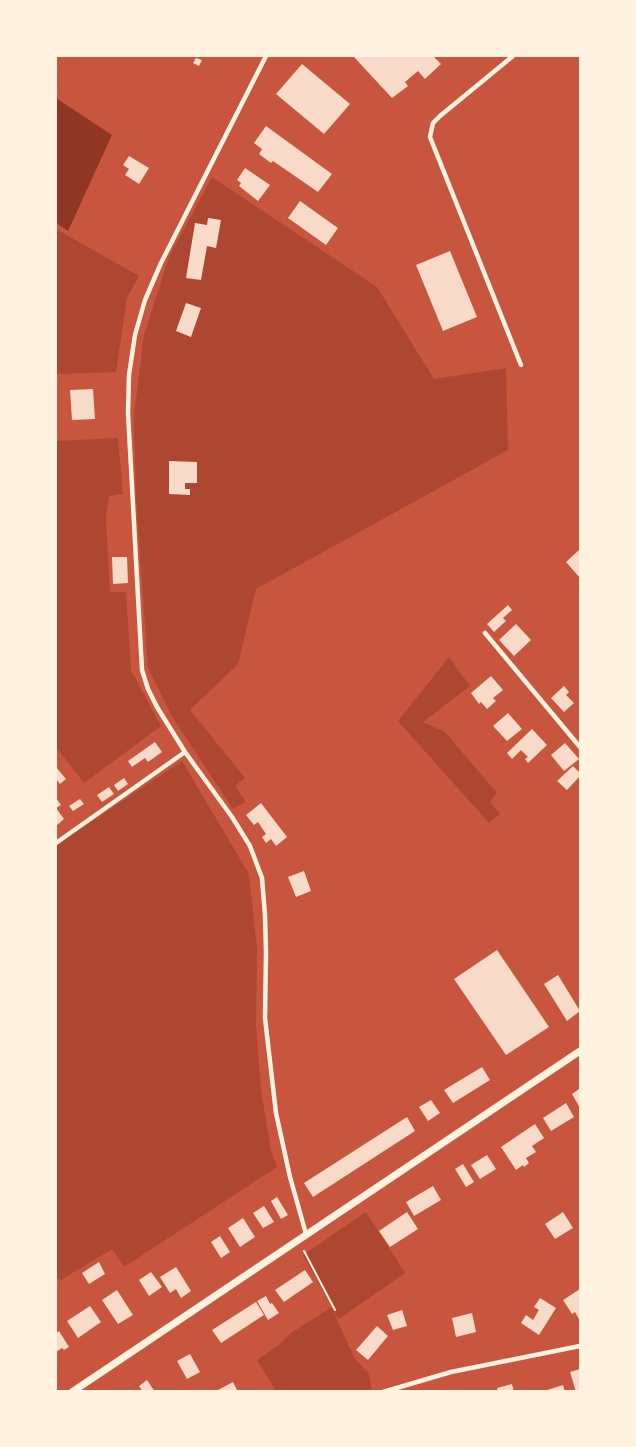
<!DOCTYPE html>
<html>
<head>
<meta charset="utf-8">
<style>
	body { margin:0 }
	#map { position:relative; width:636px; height:1447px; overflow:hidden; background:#c8553d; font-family:Barlow,sans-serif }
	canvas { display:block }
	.frame { position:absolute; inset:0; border:57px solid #fff3e0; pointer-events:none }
</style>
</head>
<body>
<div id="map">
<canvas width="636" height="1447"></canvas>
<div class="frame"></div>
</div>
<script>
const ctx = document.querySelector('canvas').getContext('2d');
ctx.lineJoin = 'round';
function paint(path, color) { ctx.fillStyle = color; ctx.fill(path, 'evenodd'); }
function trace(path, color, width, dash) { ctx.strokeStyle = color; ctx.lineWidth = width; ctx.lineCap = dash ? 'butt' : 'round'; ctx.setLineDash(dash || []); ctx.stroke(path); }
paint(new Path2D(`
	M212,177l165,110 57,92 72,-11 2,82 -252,139 -18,75 -48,46 55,68 -10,8 11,16 -13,7 -60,-91 -25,-50 -12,-171 -2,-82 10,-80 25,-78z
	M56,229l83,47 -12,22 -11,74 -60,2z
	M118,438l5,56 -14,2 -3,22 4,74h16l5,78 30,56 -77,57 -28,-36v-306z
	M449,657l21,29 -47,36 22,10 52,61 -7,9 10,12 -11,9 -91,-102z
	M182,761l67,113 8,75 -1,78 5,63 10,60 6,17 -153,100 -12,-18 -51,31 -5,-2v-433z
	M366,1212l39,61 -66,46 -7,-10 23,50 14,15 3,16 -3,2 -93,-1 -19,-31 23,-16 11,-11 41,-26 -29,-52z`), '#ae4732');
paint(new Path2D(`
	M56,98l56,37 -44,96 -12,-8z`), '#8f3625');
paint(new Path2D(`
	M353,56h80l8,8 -16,15 -7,-8 -13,11 3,4 -16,12z
	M196,58l6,2 -3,6 -6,-3z
	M302,64l48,40 -26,30 -48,-40z
	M266,126l66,48 -14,18 -45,-31 -2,2 -12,-9 3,-5 -8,-6z
	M129,156l20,12 -10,16 -14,-9 4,-6 -6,-4z
	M245,168l25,17 -12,16 -19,-15 2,-3 -4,-3z
	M300,201l38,27 -12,17 -38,-27z
	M208,218l13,2 -5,28 -9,-2 -6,34 -15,-2 9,-55 12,2z
	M450,251l27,66 -34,14 -27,-66z
	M186,303l15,5 -10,29 -15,-6z
	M93,389l2,30 -23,1 -2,-30z
	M169,461l28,1v21h-12v6h5v6l-21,-1z
	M579,550l1,1v27l-14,-16z
	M112,557h15l1,26 -15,1z
	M508,605l4,5 -9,8 3,3 -12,11 -7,-8z
	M516,624l15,16 -17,16 -15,-16z
	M491,676l12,14 -10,8 3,3 -9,8 -6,-7 -2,2 -8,-11z
	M564,686l5,6 -3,3 8,8 -10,9 -13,-14z
	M508,713l14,16 -15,12 -14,-15z
	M532,729l15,16 -19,18 -3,-4 3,-2 -7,-7 -9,9 -5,-6z
	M155,742l7,10 -14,10 -3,-4 -13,9 -4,-6z
	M565,743l14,16 -15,12 -13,-16z
	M573,766l7,7v3l-13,14 -10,-9z
	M56,767l10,12 -6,5 -4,-5z
	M124,778l4,6 -10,7 -4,-6z
	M109,787l5,7 -12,8 -5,-7z
	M56,798l5,7 -5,3 8,11 -8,7z
	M80,799l4,5 -11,7 -4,-5z
	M261,803l26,34 -11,9 -5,-7 -5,4 -4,-6 4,-3 -8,-12 -4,3 -8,-10z
	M304,871l7,20 -15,6 -8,-20z
	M497,950l52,77 -43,28 -52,-76z
	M558,975l22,36 -13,10 -23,-37z
	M482,1067l8,13 -37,23 -9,-13z
	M579,1089l1,3v16l-8,-14z
	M431,1100l9,13 -12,8 -9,-14z
	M566,1103l8,14 -23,14 -8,-13z
	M407,1117l8,14 -102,66 -9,-14z
	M535,1124l9,14 -12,8 4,6 -10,6 3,5 -5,4 -1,-2 -7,5 -15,-23z
	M487,1155l9,14 -16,10 -9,-14z
	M463,1164l11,18 -8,5 -11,-18z
	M433,1186l8,14 -27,16 -8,-14z
	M277,1197l11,18 -7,4 -10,-18z
	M264,1206l10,16 -11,6 -10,-15z
	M407,1212l11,17 -28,18 -11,-16z
	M563,1212l10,16 -18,11 -10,-15z
	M243,1218l12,19 -15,10 -12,-19z
	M220,1236l10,16 -9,6 -10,-16z
	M99,1262l6,12 -16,10 -7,-11z
	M176,1267l15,24 -10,7 -5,-9 -6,4 -10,-16z
	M305,1270l8,12 -29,20 -9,-12z
	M151,1272l11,15 -13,9 -10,-16z
	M580,1289v32l-5,-9 -3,2 -9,-14z
	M117,1290l16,25 -15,9 -16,-24z
	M266,1296l4,8 2,-1 7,10 -11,7 -11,-19z
	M540,1298l16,10 -17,27 -18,-12 5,-8 7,5 6,-10 -5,-3z
	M256,1302l8,13 -43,28 -9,-13z
	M90,1306l11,16 -23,16 -11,-17z
	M402,1310l5,16 -14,4 -6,-15z
	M472,1313l4,19 -20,5 -4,-19z
	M377,1326l11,10 -20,24 -12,-10z
	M59,1331l10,16 -5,3 -2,-2 -6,4v-19z
	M190,1354l10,18 -13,7 -10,-18z
	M580,1369v23h-4l-6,-20z
	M147,1380l8,12h-12l-4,-6z
	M233,1382l5,10h-19l-1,-2z
	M512,1384l2,8h-16l-1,-4z
	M563,1385l2,7h-21v-1z`), '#f7dbc8');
trace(new Path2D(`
	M304,1251l31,59`), '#fff3e0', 2);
trace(new Path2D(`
	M266,56l-105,207 -16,37 -10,35 -6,40 -1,38 14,257 6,19 9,18 28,45 47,65 18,29 12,32 3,37 1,37 -1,66 11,95 14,64 16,57
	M513,56l-73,60 -7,7 -3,14 91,228
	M485,633l95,114
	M56,843l129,-91
	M383,1392l68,-20 129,-26`), '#fff3e0', 4.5);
trace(new Path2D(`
	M72,1392l508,-341`), '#fff3e0', 7);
</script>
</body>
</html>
